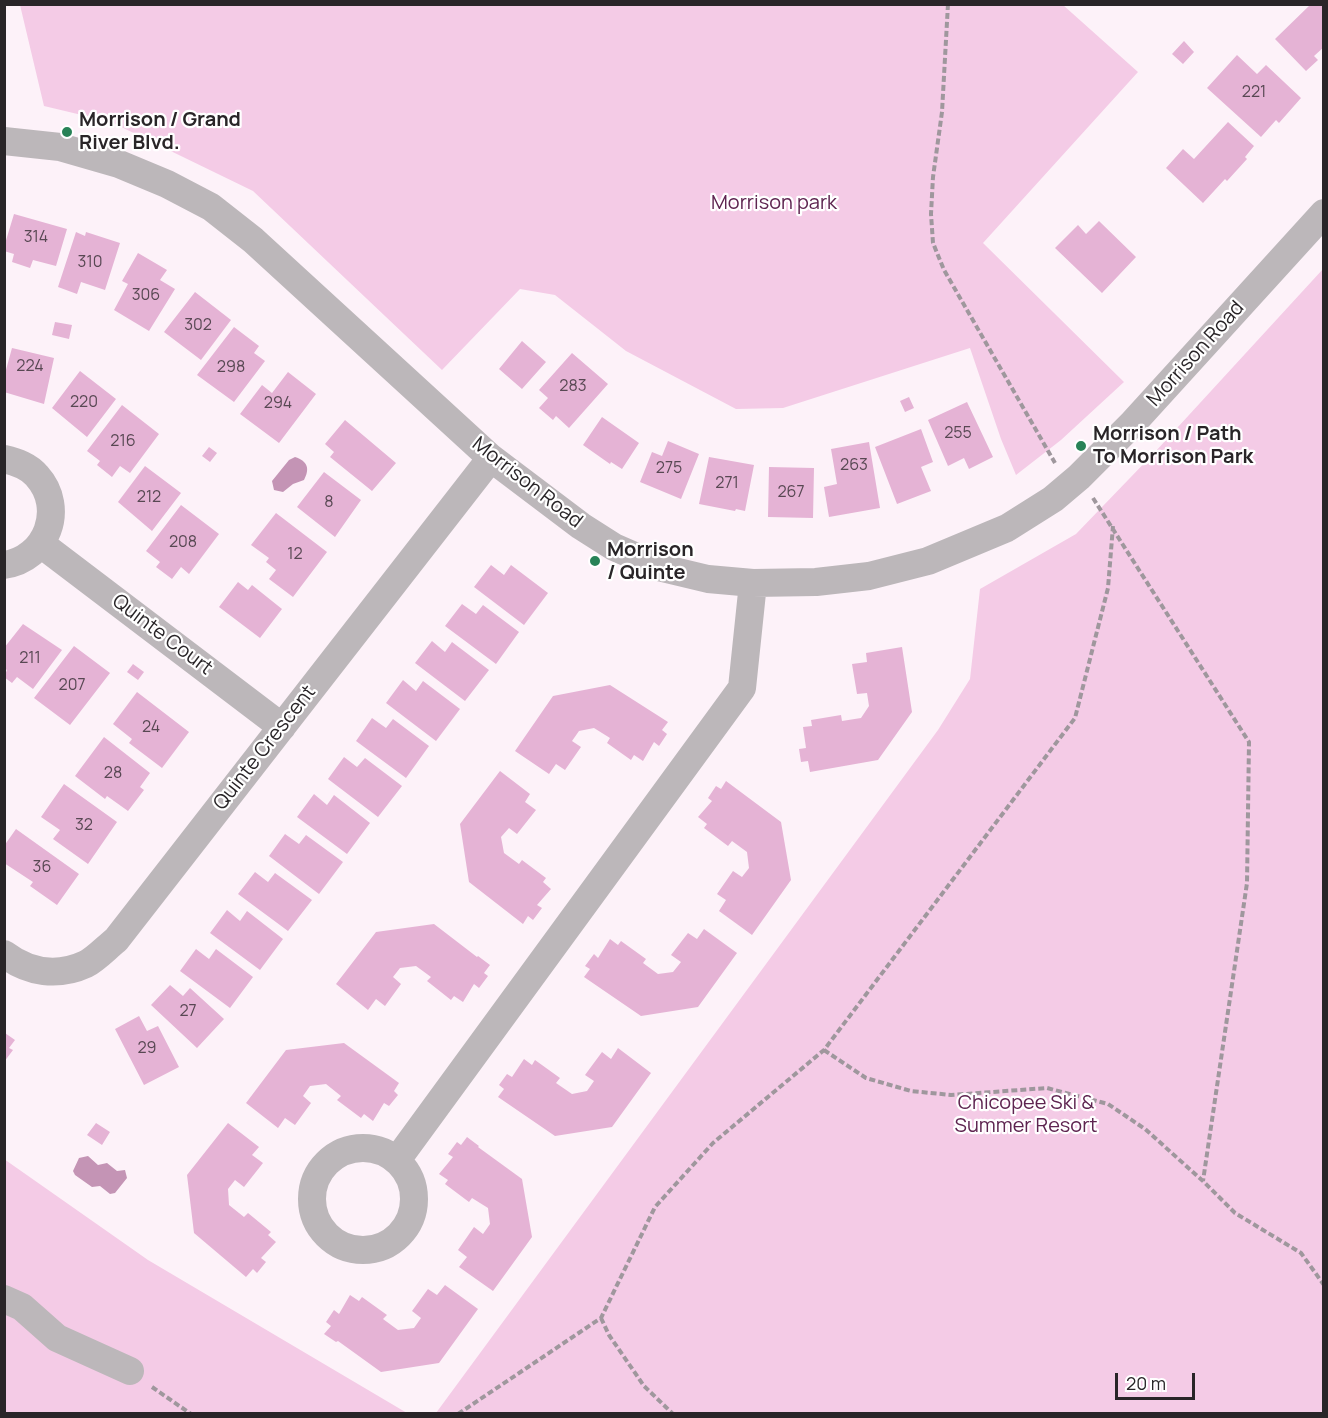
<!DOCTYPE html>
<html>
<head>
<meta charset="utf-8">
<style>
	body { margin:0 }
	#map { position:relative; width:1328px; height:1418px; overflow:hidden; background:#fdf2f9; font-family:Manrope,sans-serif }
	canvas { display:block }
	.frame { position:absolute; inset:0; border:6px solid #292528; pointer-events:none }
	.scale { position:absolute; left:1115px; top:1373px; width:80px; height:27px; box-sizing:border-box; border:3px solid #292528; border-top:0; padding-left:8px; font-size:18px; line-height:21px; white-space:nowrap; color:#292528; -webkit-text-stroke:4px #fff; paint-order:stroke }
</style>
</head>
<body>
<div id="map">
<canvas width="1328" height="1418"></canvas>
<div class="frame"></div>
<div class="scale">20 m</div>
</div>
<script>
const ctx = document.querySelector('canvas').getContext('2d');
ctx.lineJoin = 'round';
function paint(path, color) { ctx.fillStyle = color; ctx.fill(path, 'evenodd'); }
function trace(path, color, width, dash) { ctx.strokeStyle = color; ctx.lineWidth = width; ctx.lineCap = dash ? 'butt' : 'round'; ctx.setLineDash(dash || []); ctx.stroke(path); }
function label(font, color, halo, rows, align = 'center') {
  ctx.font = font + ' Manrope,sans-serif'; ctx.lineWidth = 4.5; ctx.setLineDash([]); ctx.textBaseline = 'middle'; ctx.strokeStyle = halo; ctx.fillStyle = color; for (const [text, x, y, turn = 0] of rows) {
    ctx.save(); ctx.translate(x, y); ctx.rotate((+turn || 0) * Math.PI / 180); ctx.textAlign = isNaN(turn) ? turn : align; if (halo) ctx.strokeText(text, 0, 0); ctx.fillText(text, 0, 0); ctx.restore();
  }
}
paint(new Path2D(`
	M20,5h1043l75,67 -155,171 141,139 -63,58 -45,35 -15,-36 -31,-91 -187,60 -47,1 -110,-58 -71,-56 -35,-6 -78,81 -189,-179 -142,-69 -67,-16z
	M1323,269v1144h-887l502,-683 32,-51 10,-90 96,-55 79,-82z
	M4,1159l144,101 259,153h-402z`), '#f4cbe6');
paint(new Path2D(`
	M295,457c13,4 15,12 9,23l-11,4 -10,8 -9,-2 -2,-9 17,-21z
	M88,1156l10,9 9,-2 10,8 8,-1 2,8 -12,15 -5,1 -10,-8 -8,1 -17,-12 -2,-4 6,-13z`), '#c494b5');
paint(new Path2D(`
	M1311,4h13v43l-10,9 4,4 -12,11 -31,-32z
	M1184,41l10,11 -11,12 -11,-10z
	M1237,55l20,19 9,-9 35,33 -22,25 -3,-3 -15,17 -54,-49z
	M1228,122l26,24 -9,11 2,2 -20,22 -2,-2 -22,24 -37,-35 17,-19 11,10z
	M14,214l53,15 -11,37 -23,-6 -3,8 -18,-6 2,-8 -10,-3v-4z
	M1099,221l37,36 -34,36 -47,-45 23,-23 8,9z
	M76,232l9,4 1,-4 34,11 -15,47 -24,-8 -4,12 -19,-7z
	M138,253l29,17 -7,10 15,9 -26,42 -35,-21 14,-26 -6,-3z
	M195,292l36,28 -30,40 -37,-28z
	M55,322l17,3 -3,14 -17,-4z
	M234,327l25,19 -5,7 11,8 -31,41 -37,-27z
	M522,341l24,21 -24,27 -23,-20z
	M12,348l42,10 -10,46 -40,-12v-15z
	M572,353l36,31 -39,44 -13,-12 -3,4 -14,-12 9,-10 -9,-8z
	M80,371l36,28 -29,38 -35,-29z
	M288,372l28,22 -37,49 -39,-29 22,-29 10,8z
	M909,397l5,11 -9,4 -5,-11z
	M967,402l26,55 -24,12 -5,-11 -16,8 -20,-46z
	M122,405l37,29 -29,39 -10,-7 -8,11 -15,-12 3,-4 -13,-10z
	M602,417l37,26 -17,26 -11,-7 -1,2 -27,-19z
	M345,420l51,43 -24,28 -42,-34 4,-5 -9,-8z
	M921,429l12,33 -12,5 10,24 -34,13 -22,-57z
	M668,441l31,13 -18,45 -41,-17 12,-30 10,4z
	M869,442l11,66 -51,9 -5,-30 13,-3 -6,-35z
	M209,447l8,6 -7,9 -8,-6z
	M709,457l45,8 -9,46 -9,-2 -1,2 -36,-7z
	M145,466l36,27 -29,38 -34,-29z
	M769,467l45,1 -1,50 -45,-1z
	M324,472l37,28 -26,37 -38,-30z
	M181,505l38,29 -30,40 -8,-7 -9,12 -16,-12 4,-5 -14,-11z
	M276,513l51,39 -34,45 -24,-18 7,-9 -10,-8 3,-4 -18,-13z
	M491,565l13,10 7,-10 37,28 -24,32 -50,-38z
	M238,582l10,8 4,-5 30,24 -22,29 -41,-31z
	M462,604l14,10 7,-9 36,27 -23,32 -51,-38z
	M23,624l39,26 -29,39 -16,-12 -5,6 -8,-6 3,-7 -3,-2v-20z
	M432,641l13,11 7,-10 37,28 -24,31 -50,-38z
	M74,646l36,27 -40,52 -36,-27z
	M902,647l10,65 -34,48 -68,12 -2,-11 -7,1 -2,-13 7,-1 -3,-21 9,-1 -1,-6 30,-5 1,6 19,-3 8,-12 -2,-13 -10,1 -5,-30 15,-2 -1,-9z
	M133,664l11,8 -6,8 -11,-8z
	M403,680l13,11 7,-10 37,28 -24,32 -50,-38z
	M610,685l58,37 -6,8 5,4 -8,12 -5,-4 -11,19 -9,-6 -3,5 -24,-17 3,-5 -16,-10 -15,3 -7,10 9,6 -16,23 -9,-6 -7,10 -34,-23 38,-55z
	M137,692l52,40 -27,36 -33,-25 3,-4 -19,-15z
	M372,718l14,10 7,-9 36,27 -23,32 -50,-37z
	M104,737l46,36 -10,14 4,3 -16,21 -21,-15 -2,3 -30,-23z
	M344,757l13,10 8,-9 37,28 -24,31 -50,-38z
	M500,771l30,23 -5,8 11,8 -19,24 -8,-6 -8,9 3,16 15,11 3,-4 24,18 -3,4 8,7 -14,16 5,3 -9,12 -5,-4 -5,8 -54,-42 -9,-58z
	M726,781l55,41 10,58 -39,55 -33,-24 7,-11 -9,-6 16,-23 9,6 7,-9 -2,-16 -15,-11 -4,5 -24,-18 3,-4 -9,-7 14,-16 -4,-3 8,-12 5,3z
	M64,784l53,38 -29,42 -35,-25 7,-9 -19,-13z
	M314,794l13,11 7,-10 36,28 -23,31 -50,-37z
	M16,829l63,45 -22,31 -27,-19 3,-4 -29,-19v-17z
	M285,834l14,10 7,-9 37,27 -24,32 -50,-38z
	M255,872l13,10 7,-9 37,27 -24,31 -50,-37z
	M227,910l13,11 7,-10 36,28 -23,31 -50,-37z
	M434,924l43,33 1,-1 12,9 -6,8 4,3 -9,12 -5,-4 -11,18 -9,-6 -3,4 -24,-19 4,-4 -15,-11 -16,2 -7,9 8,7 -16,22 -9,-7 -8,11 -32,-26 40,-52z
	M704,929l33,24 -39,54 -57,9 -57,-39 6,-8 -5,-3 9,-12 4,4 12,-19 8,6 3,-4 25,18 -3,4 15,11 15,-2 8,-10 -10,-7 17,-22 9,6z
	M196,949l13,10 7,-10 37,28 -23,31 -50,-37z
	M170,985l13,11 7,-8 34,31 -27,29 -46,-43z
	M139,1016l8,15 11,-5 21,41 -35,18 -29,-56z
	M5,1033l10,7 -6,8 4,2 -9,12z
	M344,1043l55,40 -5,8 4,4 -9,11 -5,-3 -11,18 -9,-7 -3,4 -24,-18 4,-4 -15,-12 -16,2 -7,10 8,7 -16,22 -10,-7 -7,10 -32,-25 40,-53z
	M618,1048l33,25 -39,54 -57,9 -57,-39 6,-8 -5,-4 8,-11 5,3 12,-18 8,6 3,-5 25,18 -4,5 16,11 15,-3 7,-10 -9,-6 17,-23 9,7z
	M96,1123l14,9 -8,13 -15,-10z
	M228,1123l31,24 -7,8 11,8 -19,24 -9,-7 -7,9 1,16 15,12 4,-4 23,19 -3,3 8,7 -15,16 5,4 -9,11 -4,-4 -7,8 -52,-44 -7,-58z
	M467,1137l12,9 -1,1 44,32 10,58 -39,54 -34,-24 8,-10 -9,-7 16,-23 9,7 7,-10 -2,-16 -16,-10 -3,4 -24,-18 3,-4 -9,-6 14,-17 -5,-3 9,-12 4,3z
	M445,1285l33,24 -39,54 -58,9 -43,-31 -2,1 -12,-8 7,-8 -5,-4 8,-12 5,4 11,-19 9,6 3,-4 25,18 -4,4 15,11 16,-2 7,-10 -9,-7 16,-22 9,6z`), '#e5b3d5');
trace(new Path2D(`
	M948,4l-6,108 -9,65 -2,37 2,29 11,27 111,193
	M1093,498l156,244 -2,141 -44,298
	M824,1050l42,28 45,13 40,4 96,-7 61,16 37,25 58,52 32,32 66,40 23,32
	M601,1318l8,17 35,51 29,28
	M152,1387l39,27
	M458,1414l143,-96 54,-111 58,-64 111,-93 251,-332 33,-130 5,-62`), '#9f979d', 4, [6, 3]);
trace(new Path2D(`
	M4,141l56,6 59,17 48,20 44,23 42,33 238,218 90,68 33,21 48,21 46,11 45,4 63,-1 53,-6 59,-15 79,-33 46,-29 26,-22 53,-53 192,-211
	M4,459c13,3 25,7 33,17 29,32 10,83 -33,89
	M41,544l241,183
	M4,954c25,19 54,23 82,10 10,-5 21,-17 30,-24l375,-482
	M312 1199a51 51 0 1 1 102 0a51 51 0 1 1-102 0Z
	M397,1160l345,-472 11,-105
	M4,1299l18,8 35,31 73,33`), '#bcb7ba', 28);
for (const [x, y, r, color] of [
	[67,132,6,"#288257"],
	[1081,446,6,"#288257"],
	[595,561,6,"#288257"]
]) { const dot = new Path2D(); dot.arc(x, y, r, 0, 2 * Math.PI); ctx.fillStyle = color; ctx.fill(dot); trace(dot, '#fff', 2); }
label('16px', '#584853', null, [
	["221",1254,93],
	["314",36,238],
	["310",90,263],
	["306",146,296],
	["302",198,326],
	["224",30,367],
	["298",231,368],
	["283",573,387],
	["220",84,403],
	["294",278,404],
	["255",958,434],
	["216",123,442],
	["263",854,466],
	["275",669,469],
	["271",727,484],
	["267",791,493],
	["212",149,498],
	["8",329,503],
	["208",183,543],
	["12",295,555],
	["211",30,659],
	["207",72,686],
	["24",151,728],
	["28",113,774],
	["32",84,826],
	["36",42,868],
	["27",188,1012],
	["29",147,1049]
]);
label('bold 20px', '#292528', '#fff', [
	["Morrison / Grand",79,120],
	["River Blvd.",79,143],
	["Morrison / Path",1093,434],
	["To Morrison Park",1093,457],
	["Morrison",607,550],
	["/ Quinte",607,573]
], 'left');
label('20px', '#5e2450', '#fff', [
	["Morrison park",774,203],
	["Chicopee Ski &",1026,1103],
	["Summer Resort",1026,1126]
]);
label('20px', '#292528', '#fff', [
	["Morrison Road",1196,354,-48],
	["Morrison Road",527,483,38],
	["Quinte Court",162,635,37],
	["Quinte Crescent",265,748,-52]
]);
</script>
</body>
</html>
